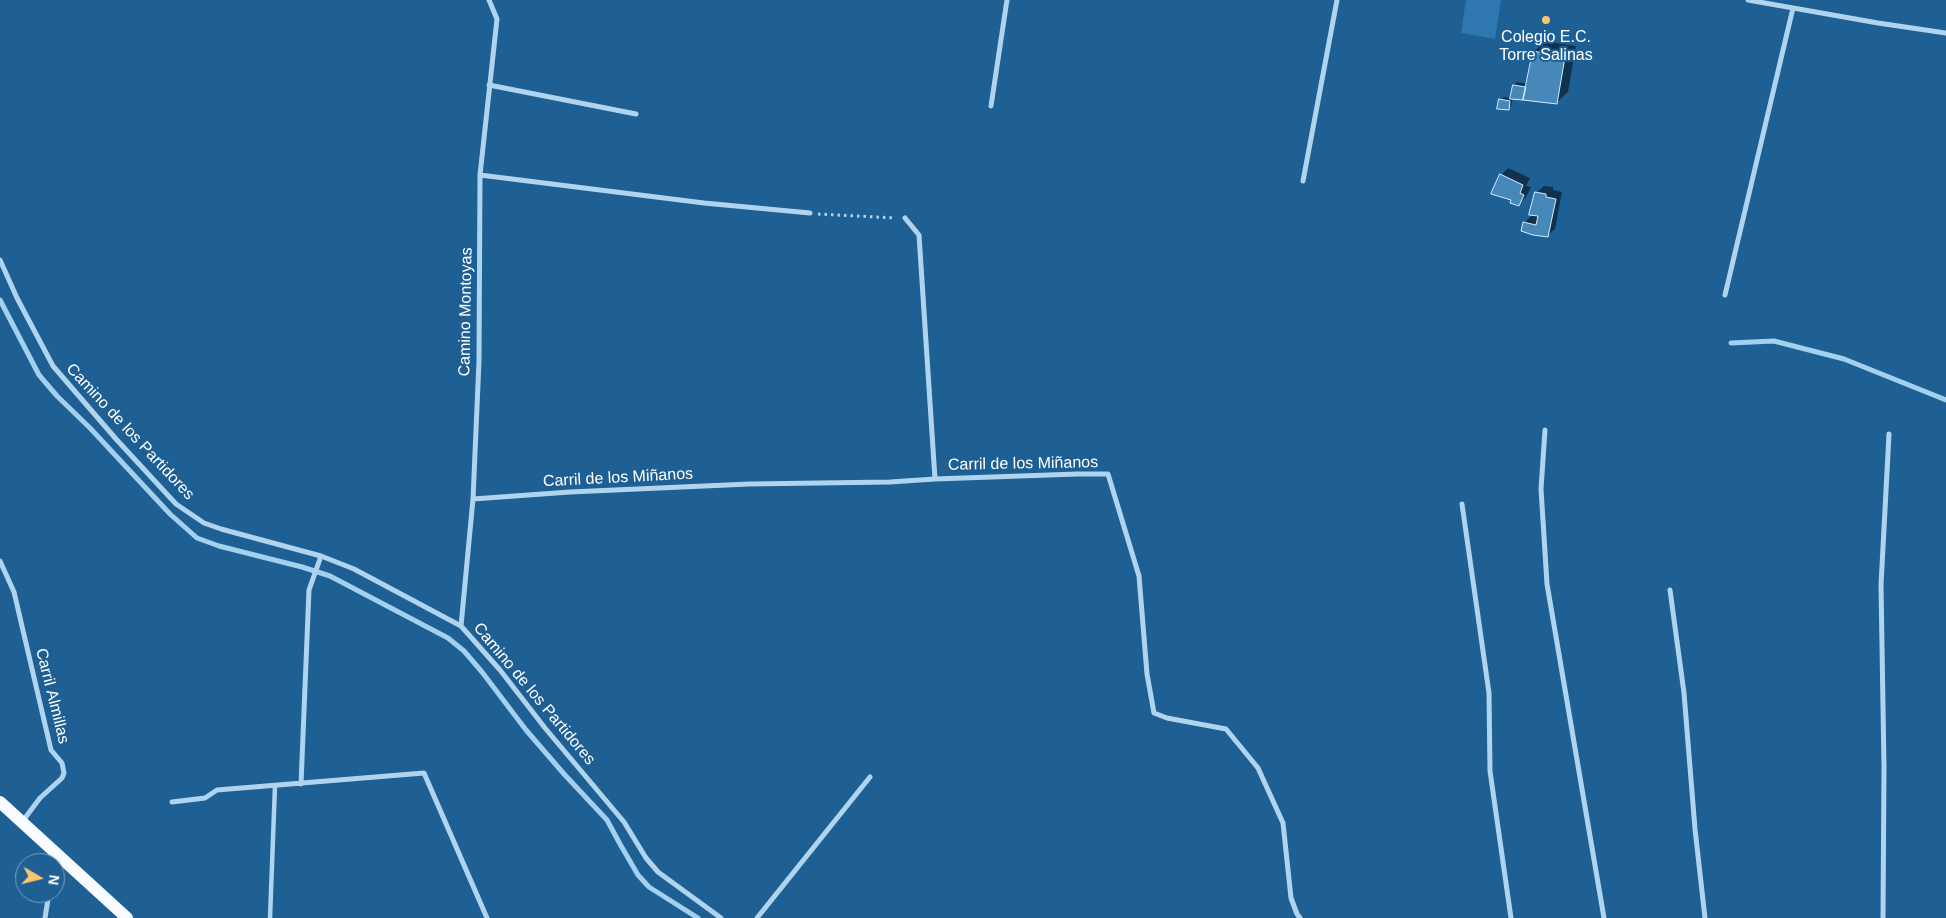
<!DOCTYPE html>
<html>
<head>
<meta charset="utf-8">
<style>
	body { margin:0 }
	#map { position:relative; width:1946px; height:918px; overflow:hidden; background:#1e5f94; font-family:Arial,sans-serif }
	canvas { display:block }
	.north { position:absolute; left:15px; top:853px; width:50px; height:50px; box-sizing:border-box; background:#1e5f94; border:1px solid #789fbf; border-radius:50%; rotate:98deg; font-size:14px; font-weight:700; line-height:20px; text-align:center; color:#fff }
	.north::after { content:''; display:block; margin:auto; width:18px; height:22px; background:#fdc470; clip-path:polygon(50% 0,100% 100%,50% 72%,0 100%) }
</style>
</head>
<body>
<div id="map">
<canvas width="1946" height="918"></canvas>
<div class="north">N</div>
</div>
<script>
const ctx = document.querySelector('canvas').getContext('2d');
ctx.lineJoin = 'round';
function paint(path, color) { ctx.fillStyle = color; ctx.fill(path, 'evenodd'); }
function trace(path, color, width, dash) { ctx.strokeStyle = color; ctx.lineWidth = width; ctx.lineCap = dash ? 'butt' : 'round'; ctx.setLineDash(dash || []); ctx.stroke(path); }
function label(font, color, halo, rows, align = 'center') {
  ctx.font = font + ' Arial,sans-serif'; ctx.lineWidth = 4; ctx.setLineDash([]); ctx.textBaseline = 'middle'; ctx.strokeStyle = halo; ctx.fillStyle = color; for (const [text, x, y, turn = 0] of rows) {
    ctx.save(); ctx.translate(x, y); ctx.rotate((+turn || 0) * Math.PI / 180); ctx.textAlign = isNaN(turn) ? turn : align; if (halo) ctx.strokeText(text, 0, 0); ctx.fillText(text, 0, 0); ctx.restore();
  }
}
paint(new Path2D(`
	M1466,0h35l-6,39 -34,-6z`), '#2f78af');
paint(new Path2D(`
	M1545,41l31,5 -8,46 -12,11 -43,-5 -2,8 -3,3 -8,-9 3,-3 9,1 2,-12 3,-4 11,2 6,-32z
	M1508,168l22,10 -4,8 5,1 -5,10 -7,7 -7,-5 -11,-24z
	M1544,186l9,1v3l9,2 -7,37 -8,7 -23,-13 9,-9 3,-21z`), '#0007');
trace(new Path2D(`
	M0,300l39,75 18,21 33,32 80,86 27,24 22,8 83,21 28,9 118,62 16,13 18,21 44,58 38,44 43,46 13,24 18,31 11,12 49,31
	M1731,343l43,-2 70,18 102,41`), '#a4d0f0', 5);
const building = new Path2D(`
	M1533,51l32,6 -8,47 -34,-4z
	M1513,85l13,2 -3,13 -13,-1z
	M1499,99l11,2 -1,9 -12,-1z
	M1500,174l23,11 -3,8 4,2 -5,11 -9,-3 1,-3 -20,-6z
	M1535,192l11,2v3l10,2 -8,38 -15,-2 -12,-4 2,-9 13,3 2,-9 -9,-1z`);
paint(building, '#4788ba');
trace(building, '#d7ebfa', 1);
trace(new Path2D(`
	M818,214l77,4`), '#b1d4ee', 3, [2.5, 4]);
trace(new Path2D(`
	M270,918l5,-132`), '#b1d4ee', 4.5);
trace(new Path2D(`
	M1748,0l130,23 68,10
	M489,85l147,29
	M991,106l16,-106
	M480,175l224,28 106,10
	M1303,181l34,-181
	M905,218l14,17 16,244
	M0,260l17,38 36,68 63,73 60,65 28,19 17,6 100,27 33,13 107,57 39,44 45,58 79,94 22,36 12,14 63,46
	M1725,295l68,-287
	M1545,430l-4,59 6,95 57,334
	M473,499l97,-7 179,-8 141,-2 45,-3 142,-5h31l31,102 8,98 7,39 13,5 59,11 32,39 25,55 8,75 6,16 3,4
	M1462,504l27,189 1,78 21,147
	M0,561l14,31 37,158 11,13 2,10 -2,5 -22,20 -18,24
	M1670,590l14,103 11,136 10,89
	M461,626l12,-127 6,-138 1,-186 17,-156 -8,-19
	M301,784l8,-194 12,-34
	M172,802l33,-4 12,-8 207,-17 63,145
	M45,918l4,-25
	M757,918l113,-141
	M1883,918l1,-151 -3,-182 8,-151`), '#b1d4ee', 5);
trace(new Path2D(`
	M0,802l127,116`), '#f8fbff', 12);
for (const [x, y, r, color] of [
	[1546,20,5,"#fdc470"]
]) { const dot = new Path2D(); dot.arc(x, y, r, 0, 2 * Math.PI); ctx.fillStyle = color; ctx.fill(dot); trace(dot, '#1e5f94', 2); }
label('16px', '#fff', '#1e5f94', [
	["Colegio E.C.",1546,38],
	["Torre Salinas",1546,56]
]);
label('16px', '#fff', '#1e5f94', [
	["Camino Montoyas",466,312,-89],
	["Camino de los Partidores",130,432,47],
	["Carril de los Miñanos",1023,464,-1],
	["Carril de los Miñanos",618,478,-3],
	["Camino de los Partidores",534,694,50],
	["Carril Almillas",52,696,76]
]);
</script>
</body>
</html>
